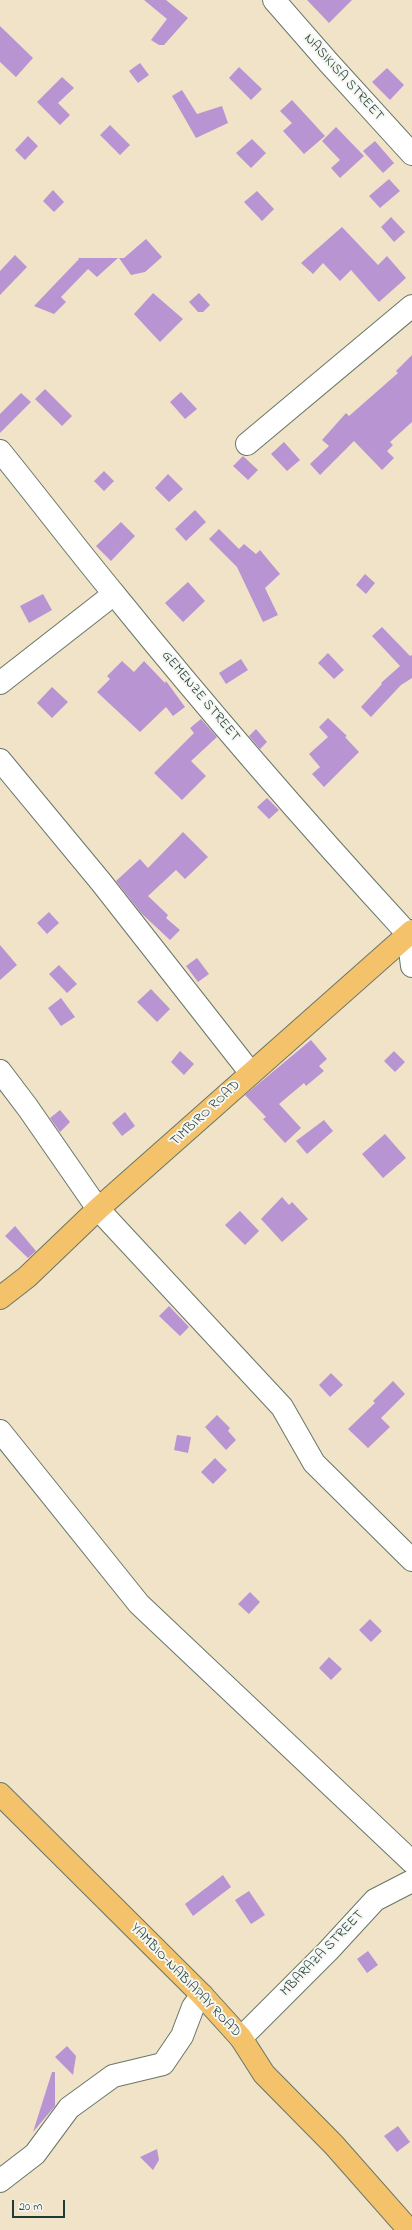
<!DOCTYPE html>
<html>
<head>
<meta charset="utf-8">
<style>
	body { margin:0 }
	#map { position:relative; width:412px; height:2230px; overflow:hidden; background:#f0e3c8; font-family:"Indie Flower",sans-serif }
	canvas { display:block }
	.scale { position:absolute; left:12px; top:2200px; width:53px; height:18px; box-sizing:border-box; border:2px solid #1f3d34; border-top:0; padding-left:5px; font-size:12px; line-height:14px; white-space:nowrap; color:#1f3d34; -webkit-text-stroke:3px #f6f6f2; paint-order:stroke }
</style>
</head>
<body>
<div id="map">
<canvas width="412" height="2230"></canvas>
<div class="scale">20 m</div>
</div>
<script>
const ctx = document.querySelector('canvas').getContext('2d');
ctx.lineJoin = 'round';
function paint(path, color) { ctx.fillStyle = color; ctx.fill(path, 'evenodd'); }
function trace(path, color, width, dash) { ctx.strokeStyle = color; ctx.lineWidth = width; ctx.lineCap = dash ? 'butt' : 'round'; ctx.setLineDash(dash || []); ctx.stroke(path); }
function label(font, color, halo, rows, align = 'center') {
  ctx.font = font + ' "Indie Flower",sans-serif'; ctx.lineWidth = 4; ctx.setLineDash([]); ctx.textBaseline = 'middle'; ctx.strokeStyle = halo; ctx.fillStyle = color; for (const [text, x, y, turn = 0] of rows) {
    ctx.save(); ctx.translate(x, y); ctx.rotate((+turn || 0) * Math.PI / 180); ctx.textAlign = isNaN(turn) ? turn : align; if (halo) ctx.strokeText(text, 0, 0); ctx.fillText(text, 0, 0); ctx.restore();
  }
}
paint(new Path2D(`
	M144,0h22l22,18 -24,27h-5l-8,-5 16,-21z
	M307,0h45l-23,23z
	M0,26l33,32 -17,19 -16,-15z
	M140,63l9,12 -11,8 -9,-12z
	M239,67l23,22 -11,11 -22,-22z
	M387,68l17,17 -14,15 -18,-18z
	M62,77l12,11 -16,15 12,12 -10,10 -23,-23z
	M182,90l15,24 25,-8 6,17 -32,15 -24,-42z
	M292,100l33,36 -21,18 -21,-23 9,-8 -12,-12z
	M110,125l20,20 -10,10 -20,-20z
	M336,127l28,29 -24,22 -9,-10 9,-8 -18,-19z
	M28,136l10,10 -13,14 -10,-10z
	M252,139l14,14 -15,15 -15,-15z
	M375,141l19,22 -11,10 -20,-22z
	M389,179l11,12 -20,17 -11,-12z
	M53,190l11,12 -10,10 -11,-11z
	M257,191l17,18 -12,12 -18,-19z
	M391,217l14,15 -11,10 -13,-15z
	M342,227l36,38 9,-9 19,22 -27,24 -28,-32 -11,11 -17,-18 -10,11 -12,-11z
	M146,239l16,18 -17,15 -14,3 -12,-17h5z
	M15,255l12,12 -27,28v-24z
	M78,258h40l-21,19 -9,-8 -27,28 5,5 -12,12 -20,-8 45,-47z
	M153,293l30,26 -23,23 -26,-28z
	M199,293l11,12 -7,7h-5l-9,-10z
	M412,355v67l-22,20 3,3 -6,6 7,7 -12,12 -28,-29 -34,34 -10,-11 19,-18 -7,-6 24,-27 3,3 49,-43 -2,-2z
	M45,389l27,27 -10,10 -27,-27z
	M181,392l16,17 -12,10 -15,-17z
	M21,393l10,9 -31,31v-19z
	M284,442l16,18 -13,11 -16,-17z
	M243,456l15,14 -10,10 -15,-14z
	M104,471l10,10 -10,10 -10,-10z
	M168,474l15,15 -14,13 -14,-14z
	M195,510l11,12 -20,19 -11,-12z
	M121,522l14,14 -24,25 -15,-15z
	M219,529l20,20 5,-5 12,10 4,-4 20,24 -15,14 13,27 -15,7 -26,-55 -28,-28z
	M365,574l10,9 -9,11 -10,-9z
	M188,582l17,19 -22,21 -18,-19z
	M43,594l9,16 -23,13 -9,-17z
	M382,627l28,29 2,-1v23l-11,7 -30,32 -10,-10 21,-23 -1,-1 19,-17 -28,-30z
	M328,653l16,17 -10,9 -16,-16z
	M241,659l7,11 -22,14 -7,-11z
	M122,661l12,11 10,-11 21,22 1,-2 19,26 -12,9 -7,-9 -26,25 -43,-40 13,-13 -3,-3z
	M52,687l16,15 -16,16 -15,-15z
	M328,718l19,18 -2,1 14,15 -35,35 -12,-13 8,-7 -11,-13 19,-17 -9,-10z
	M201,719l16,18 -26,24 15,15 -24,24 -28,-27 40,-40 -4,-5z
	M256,729l11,13 -7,7 -11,-13z
	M267,798l12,12 -10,9 -12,-12z
	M183,832l25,25 -23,22 -9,-9 -28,26 20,19 -2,3 14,12 -10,10 -29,-27 -25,-32 24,-22 8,9z
	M49,912l10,11 -12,11 -10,-11z
	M0,945l17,20 -17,15z
	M197,958l12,16 -11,8 -12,-16z
	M59,965l18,19 -10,9 -18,-19z
	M151,989l19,20 -13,13 -20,-20z
	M61,998l14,19 -14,9 -13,-18z
	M311,1040l16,19 -8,7 5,5 -18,15 -2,-3 -25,21 22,24 -16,15 -22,-24 3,-2 -21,-22z
	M180,1051l14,13 -10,11 -13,-13z
	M394,1051l11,11 -10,10 -11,-11z
	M60,1110l10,12 -10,10 -10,-14z
	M125,1112l10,14 -13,10 -10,-13z
	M324,1120l9,11 -26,23 -11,-13z
	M385,1134l21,24 -23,20 -21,-24z
	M282,1197l7,8 3,-3 16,17 -26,23 -21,-23z
	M240,1211l19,20 -14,14 -20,-20z
	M15,1226l21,25 -8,7 -23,-22z
	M169,1306l20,21 -9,9 -21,-20z
	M331,1373l12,12 -13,12 -11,-12z
	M393,1381l12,13 -24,24 9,9 -22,21 -20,-19 27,-26 -2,-2z
	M217,1415l13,13 -2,3 8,9 -10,10 -21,-23z
	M177,1435l14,2 -3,16 -14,-3z
	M215,1458l12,12 -14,14 -12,-12z
	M250,1592l10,10 -11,12 -11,-10z
	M370,1619l12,12 -11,11 -12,-12z
	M329,1657l13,12 -11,11 -12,-12z
	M223,1875l8,12 -38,29 -8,-12z
	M249,1891l16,24 -14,9 -16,-24z
	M368,1951l10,14 -11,8 -10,-14z
	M67,2046l9,10 -3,19 -18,-18z
	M52,2072h3v34l-22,26z
	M398,2126l12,16 -13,10 -13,-16z
	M157,2149l2,11 -6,10 -13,-13z`), '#b994d2');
const minor = new Path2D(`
	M274,0l55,63 83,91
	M247,444l165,-138
	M0,451c39,48 76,97 115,144 94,116 192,229 293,339l4,32
	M0,683l114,-89
	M0,760l101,122 149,190
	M0,1071l28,37 70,101 184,198 32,56 98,97
	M0,1431l139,173 273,258
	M241,2038l87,-87 47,-51 37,-19
	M0,2181l35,-27 34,-46 44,-32 50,-12 19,-28 11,-29 9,-12`);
const major = new Path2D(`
	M0,1298l27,-21 71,-68 314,-278
	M0,1794l202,201 39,43 23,36 70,71 75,85`);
trace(minor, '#687768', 24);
trace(major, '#687768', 24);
trace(minor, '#fff', 22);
trace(major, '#f3c26a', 22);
label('14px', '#1f3d34', '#f6f6f2', [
	["NASIKISA STREET",343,78,48],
	["GEMENZE STREET",200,697,50],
	["TIMBIRO ROAD",206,1114,-43],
	["MBARAZA STREET",323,1954,-46],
	["YAMBIO-NABIAPAY ROAD",185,1981,46]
]);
</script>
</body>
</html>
